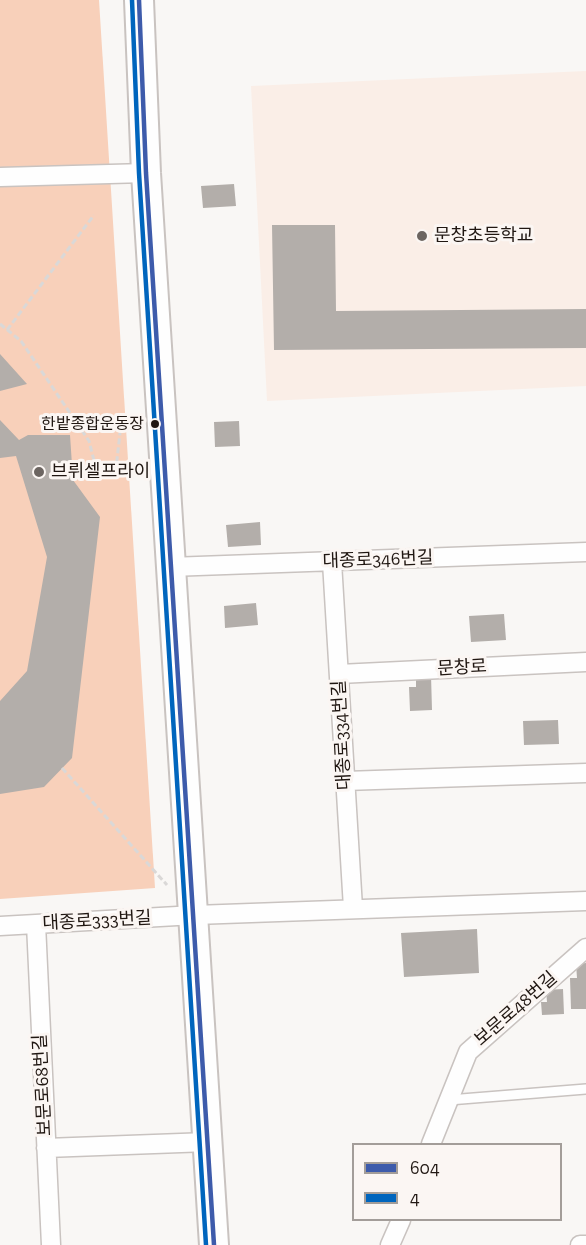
<!DOCTYPE html>
<html>
<head>
<meta charset="utf-8">
<style>
	body { margin:0 }
	#map { position:relative; width:586px; height:1245px; overflow:hidden; background:#f9f7f5; font-family:"Zilla Slab",serif }
	canvas { display:block }
	.legend { position:absolute; left:352px; top:1143px; width:210px; height:78px; box-sizing:border-box; background:#fbf6f3; border:2px solid #a39d99; margin:0; padding:8px 10px; list-style:none; font-size:18px; color:#201712 }
	.legend li { display:flex; align-items:center; gap:12px; height:30px }
	.legend b { width:30px; border:2px solid #a39d99 }
</style>
</head>
<body>
<div id="map">
<canvas width="586" height="1245"></canvas>
<ul class="legend">
<li><b style="height:8px;background:#3d5bab"></b>604</li>
<li><b style="height:8px;background:#0065bd"></b>4</li>
</ul>
</div>
<script>
const ctx = document.querySelector('canvas').getContext('2d');
ctx.lineJoin = 'round';
function paint(path, color) { ctx.fillStyle = color; ctx.fill(path, 'evenodd'); }
function trace(path, color, width, dash) { ctx.strokeStyle = color; ctx.lineWidth = width; ctx.lineCap = dash ? 'butt' : 'round'; ctx.setLineDash(dash || []); ctx.stroke(path); }
function label(font, color, halo, rows, align = 'center') {
  ctx.font = font + ' "Zilla Slab","Noto Sans KR",serif'; ctx.lineWidth = 6; ctx.setLineDash([]); ctx.textBaseline = 'middle'; ctx.strokeStyle = halo; ctx.fillStyle = color; for (const [text, x, y, turn = 0] of rows) {
    ctx.save(); ctx.translate(x, y); ctx.rotate((+turn || 0) * Math.PI / 180); ctx.textAlign = isNaN(turn) ? turn : align; if (halo) ctx.strokeText(text, 0, 0); ctx.fillText(text, 0, 0); ctx.restore();
  }
}
paint(new Path2D(`
	M586,71v315l-319,15 -16,-315z`), '#faeee7');
paint(new Path2D(`
	M0,0h99l56,888 -155,11z`), '#f8d0ba');
paint(new Path2D(`
	M234,184l2,22 -33,2 -2,-22z
	M272,225h63l1,86 250,-2v39l-312,2z
	M0,354l27,30 -27,7z
	M0,420l19,20 9,-5h42l3,45 27,37 -28,241 -28,29 -44,7v-93l27,-30 20,-114 -31,-101 -16,2z
	M239,421l1,25 -25,1 -1,-25z
	M260,522l1,23 -33,2 -2,-22z
	M256,603l2,22 -33,3 -1,-22z
	M504,614l2,26 -35,2 -2,-26z
	M431,675l1,35 -22,1 -1,-24h7v-11z
	M558,720l1,24 -35,1 -1,-24z
	M477,929l2,44 -75,4 -3,-44z
	M586,963v46h-15l-1,-31h7l-1,-14z
	M563,989l1,25 -22,1 -1,-13h6l-1,-12z`), '#b3aeaa');
const service = new Path2D(`
	M449,1100l137,-11`);
const minor = new Path2D(`
	M0,177l146,-4
	M332,562l21,346
	M170,567l416,-15
	M339,674l247,-12
	M345,781l241,-8
	M36,924l15,321
	M0,926l195,-11 391,-14
	M431,1144l37,-92 118,-104
	M46,1148l162,-6
	M390,1245l11,-25
	M580,1245h6`);
const primary = new Path2D(`
	M139,0l7,173 68,1072`);
trace(service, '#c9c3c0', 12);
trace(minor, '#c9c3c0', 21);
trace(primary, '#c9c3c0', 32);
trace(new Path2D(`
	M0,324l21,17 68,100 9,35 17,1 5,-44
	M7,330l87,-115
	M62,768l105,117`), '#dad8d7', 3, [6, 3]);
trace(service, '#fefefe', 9);
trace(minor, '#fefefe', 18);
trace(primary, '#fefefe', 28);
trace(new Path2D(`
	M139,0l7,173 68,1072`), '#3d5bab', 4.5);
trace(new Path2D(`
	M132,0l7,173 67,1072`), '#0065bd', 4.5);
for (const [x, y, r, color] of [
	[422,236,6,"#6c6561"],
	[155,424,5,"#201712"],
	[39,472,6,"#6c6561"]
]) { const dot = new Path2D(); dot.arc(x, y, r, 0, 2 * Math.PI); ctx.fillStyle = color; ctx.fill(dot); trace(dot, '#fbf6f3', 2); }
label('16px', '#201712', '#fbf6f3', [
	["한밭종합운동장",144,424]
], 'right');
label('18px', '#201712', '#fbf6f3', [
	["문창초등학교",434,236],
	["브뤼셀프라이",51,472]
], 'left');
label('18px', '#201712', '#fbf6f3', [
	["대종로346번길",378,560,-2],
	["문창로",462,668,-3],
	["대종로334번길",342,735,-93],
	["대종로333번길",97,921,-3],
	["보문로48번길",516,1009,-41],
	["보문로68번길",43,1085,-93]
]);
</script>
</body>
</html>
